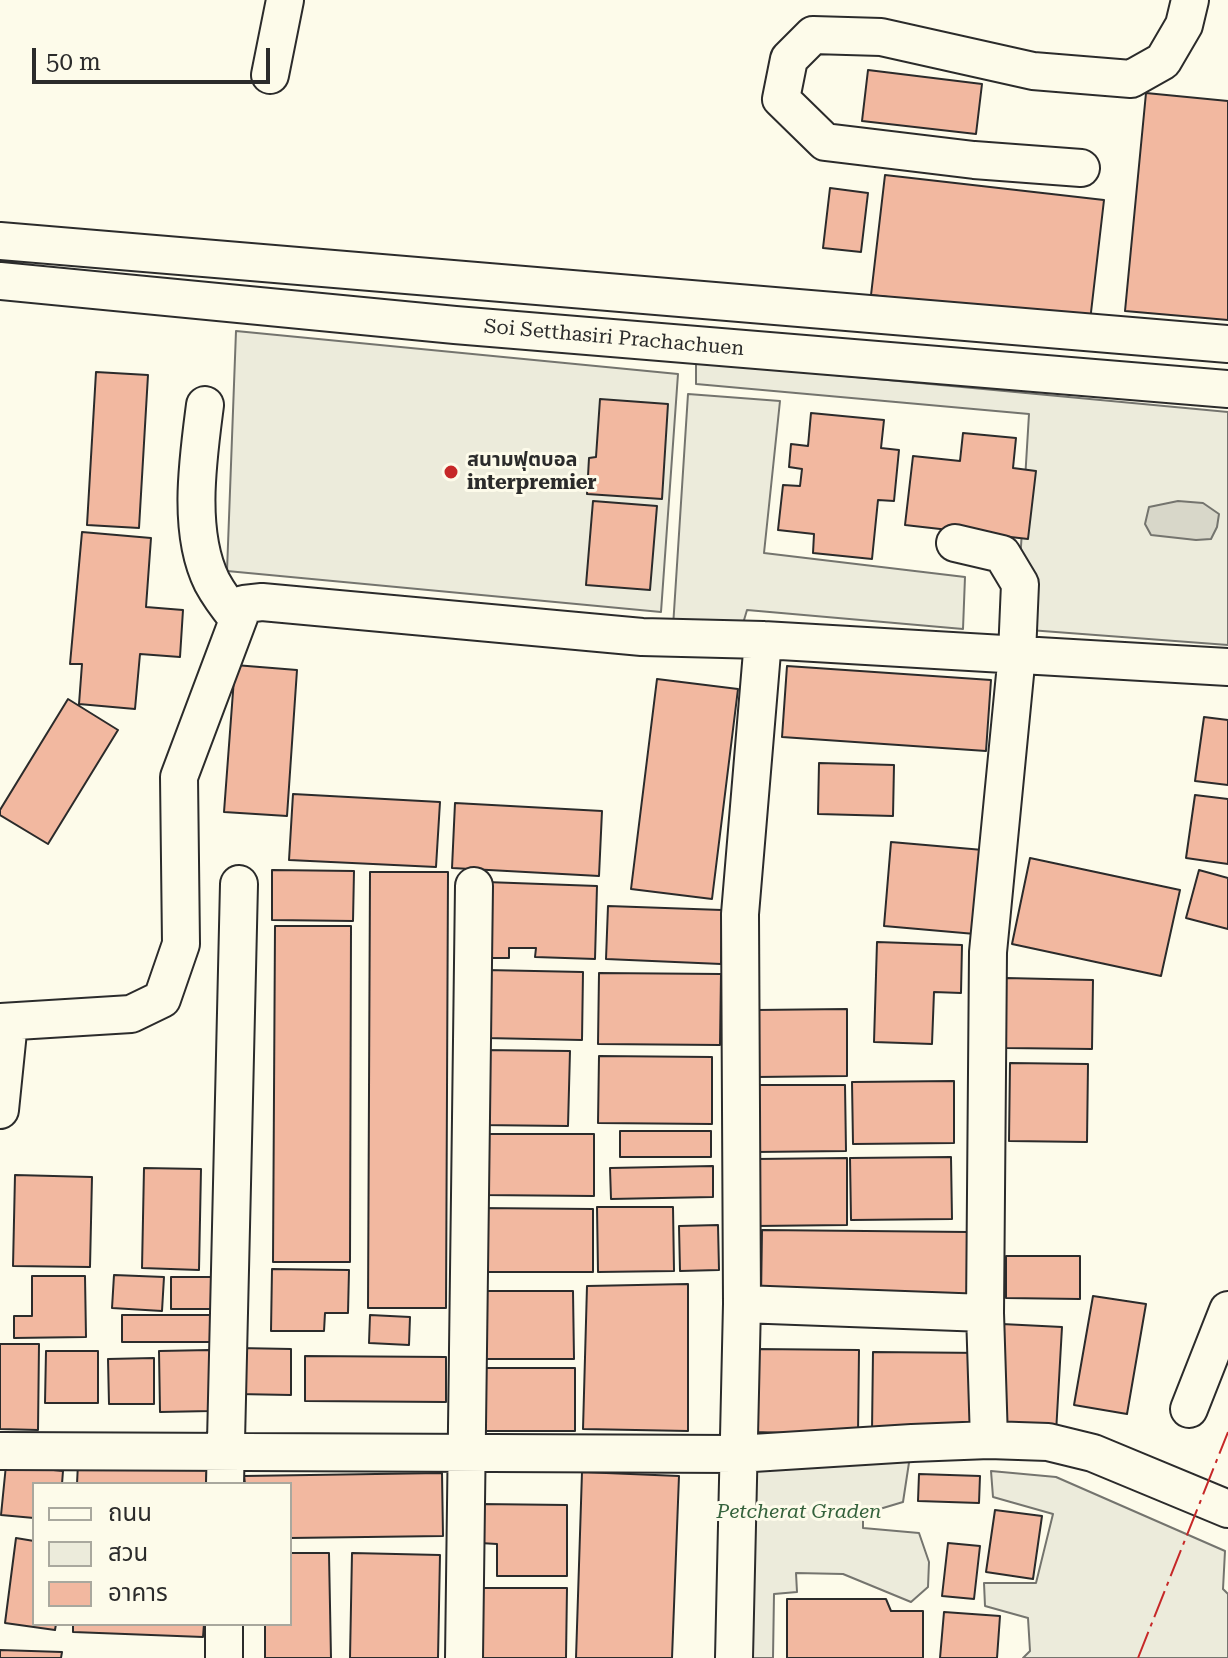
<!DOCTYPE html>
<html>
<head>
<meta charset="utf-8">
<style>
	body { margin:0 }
	#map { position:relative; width:1228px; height:1658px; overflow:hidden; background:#fdfbea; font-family:"Roboto Serif","Noto Sans Thai",serif }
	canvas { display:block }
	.legend { position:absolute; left:32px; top:1482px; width:260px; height:144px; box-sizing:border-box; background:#fdfbea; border:2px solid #a9a89e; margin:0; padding:10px 14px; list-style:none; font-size:24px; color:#2b2b2b }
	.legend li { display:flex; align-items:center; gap:16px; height:40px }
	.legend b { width:40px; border:2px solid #a9a89e }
	.scale { position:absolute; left:32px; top:48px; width:238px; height:36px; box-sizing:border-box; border:4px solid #2b2b2b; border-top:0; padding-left:10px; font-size:24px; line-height:28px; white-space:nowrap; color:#2b2b2b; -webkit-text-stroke:6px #fdfbea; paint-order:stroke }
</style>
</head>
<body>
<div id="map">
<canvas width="1228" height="1658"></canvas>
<ul class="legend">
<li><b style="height:10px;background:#fdfbea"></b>ถนน</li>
<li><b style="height:22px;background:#ecebdb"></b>สวน</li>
<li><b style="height:22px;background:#f2b8a0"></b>อาคาร</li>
</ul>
<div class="scale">50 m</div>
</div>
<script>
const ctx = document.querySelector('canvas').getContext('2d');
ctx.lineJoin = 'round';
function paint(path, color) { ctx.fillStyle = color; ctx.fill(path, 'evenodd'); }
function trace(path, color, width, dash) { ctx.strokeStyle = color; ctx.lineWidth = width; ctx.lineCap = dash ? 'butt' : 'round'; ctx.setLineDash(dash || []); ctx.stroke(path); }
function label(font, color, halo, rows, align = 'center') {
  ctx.font = font + ' "Roboto Serif","Noto Sans Thai",serif'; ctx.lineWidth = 6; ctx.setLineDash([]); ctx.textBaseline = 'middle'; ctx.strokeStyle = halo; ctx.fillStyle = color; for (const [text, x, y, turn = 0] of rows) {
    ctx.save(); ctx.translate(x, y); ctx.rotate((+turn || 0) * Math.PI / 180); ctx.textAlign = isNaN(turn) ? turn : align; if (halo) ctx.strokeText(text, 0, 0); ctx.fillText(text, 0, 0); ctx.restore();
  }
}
const green = new Path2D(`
	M236,331l442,43 -17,238 -434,-41z
	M696,362l532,50v233l-212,-16 13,-215 -333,-30z
	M688,394l92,7 -16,152 201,24 -2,52 -216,-19 -8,27 -66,-10z
	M912,1443l-9,59 -40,12v14l56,5 10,29 -1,25 -17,15 -68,-28 -47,-1 1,19 -23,2 -1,64h-39l3,-204z
	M991,1471l65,6 169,74 -2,38 5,5v64h-205l7,-7 -2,-33 -43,-12 -1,-23h52l17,-69 -60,-17z`);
paint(green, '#ecebdb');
trace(green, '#74746e', 2);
const water = new Path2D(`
	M1178,501l25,2 16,11 -2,13 -6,12 -15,1 -45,-5 -6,-11 4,-17z`);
paint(water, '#d8d7c9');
trace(water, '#74746e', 2);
const building = new Path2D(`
	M868,70l114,14 -6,50 -114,-13z
	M1146,93l82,8v219l-103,-9z
	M885,175l219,25 -14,121 -219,-26z
	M830,188l38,5 -7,59 -38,-4z
	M96,372l52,3 -9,153 -52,-3z
	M600,399l68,5 -6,95 -75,-5 2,-36 7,-1z
	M811,413l73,7 -3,28 18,2 -5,51 -16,-1 -6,59 -59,-6 1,-19 -36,-4 5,-45 17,1 2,-17 -13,-2 2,-23 17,2z
	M963,433l53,5 -3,30 23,3 -8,68 -123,-14 8,-69 47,5z
	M593,501l64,5 -7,84 -64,-5z
	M82,532l69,6 -5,69 37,3 -3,47 -40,-3 -5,55 -56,-5 3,-40h-12z
	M235,665l62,5 -10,146 -63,-4z
	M787,666l204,14 -5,71 -204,-14z
	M657,679l81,10 -26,210 -81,-10z
	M68,699l50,31 -70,114 -48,-29v-5z
	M1204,717l24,3v65l-33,-4z
	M819,763l75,2 -1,51 -75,-2z
	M293,794l147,8 -4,65 -147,-7z
	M1195,795l33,4v65l-42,-6z
	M455,803l147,8 -3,65 -147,-8z
	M891,842l92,8 -8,84 -91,-8z
	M1030,858l150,32 -19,86 -149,-32z
	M272,870l82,1 -1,50 -81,-1z
	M1199,870l29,8v51l-42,-11z
	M370,872h78l-2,436h-78z
	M486,882l111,4 -2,73 -60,-2 1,-9h-27v10h-25z
	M608,906l114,4 -1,54 -115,-5z
	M275,926h76l-1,336h-77z
	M877,942l85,3 -1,48 -27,-1 -2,52 -58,-2z
	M486,970l97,2 -1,68 -97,-2z
	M599,973l122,1 -1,71 -122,-1z
	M1006,978l87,2 -1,69 -86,-1z
	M847,1009v67l-91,1v-67z
	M481,1050l89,1 -2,75 -89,-1z
	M599,1056l113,1v67l-114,-1z
	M1010,1063l78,1 -1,78 -78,-1z
	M954,1081v62l-101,1 -1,-62z
	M754,1085h91l1,66 -91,1z
	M620,1131h91v26h-91z
	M481,1134h113v62l-113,-1z
	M951,1157l1,62 -101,1 -1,-62z
	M847,1158v67l-91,1v-67z
	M713,1166v31l-102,2 -1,-31z
	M144,1168l57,1 -2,101 -57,-2z
	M15,1175l77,2 -2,90 -77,-1z
	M597,1207h76l1,64 -76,1z
	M479,1208l114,1v63h-114z
	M718,1225l1,45 -39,1 -1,-45z
	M762,1230l207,2v68l-208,-2z
	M1006,1256h74v43l-74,-1z
	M272,1269l77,1 -1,43h-23l-1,18h-53z
	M114,1275l50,2 -2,34 -50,-3z
	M32,1276h53l1,61 -72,1v-22h18z
	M171,1277h41v32h-41z
	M688,1284v147l-105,-2 4,-143z
	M477,1291h96l1,68h-96z
	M1093,1296l53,8 -19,110 -53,-9z
	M122,1315h91l-1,27h-90z
	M370,1315l40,2 -1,28 -40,-2z
	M1002,1324l60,3 -6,106 -56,-3z
	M0,1344h39l-1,86 -38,-1z
	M238,1348l53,1v46l-54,-1z
	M757,1349l102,1 -1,85 -104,-3z
	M210,1350l1,61 -51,1 -1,-61z
	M46,1351h52v52h-53z
	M873,1352l112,1v77l-113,1z
	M305,1356l141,1v45l-141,-1z
	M154,1358v46h-45l-1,-45z
	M477,1368h98v63h-98z
	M78,1463l129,4 -1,17h-129z
	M6,1465l57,6 -1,13h-28v34l-33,-3z
	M582,1472l97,4 -7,182h-96z
	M442,1473l1,63 -153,2v-54h-45l-1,-8z
	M919,1474l61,2 -1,27 -61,-2z
	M480,1504l87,1v71h-70v-32l-17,-1z
	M995,1510l47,6 -9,63 -47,-7z
	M16,1538l18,3v83h22l-1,6 -50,-7z
	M948,1543l32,3 -6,53 -32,-3z
	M290,1553h39l2,105h-66v-34h25z
	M352,1553l88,2 -2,103h-88z
	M479,1588h88l-1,70h-88z
	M787,1599h99l5,12h32v47h-136z
	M944,1612l56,4 -3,42h-57z
	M73,1624h131l-1,13 -130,-5z
	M0,1650l62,2 -1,6h-61z`);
paint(building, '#f2b8a0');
trace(building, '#2b2b2b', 2);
const minor = new Path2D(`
	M270,75l15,-75
	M1081,168l-107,-8 -149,-18 -44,-43 8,-40 24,-24 68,2 152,34 98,8 32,-18 21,-36 6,-25
	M0,241l1228,103
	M0,281l455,44 773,64
	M205,405c-7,54 -18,127 7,177 7,13 16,25 25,36
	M955,543l47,11 18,30 -3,70 -29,298 -3,361 4,127
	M0,1022l131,-8 31,-15 19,-55 -2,-167 65,-173 18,-2 380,35 121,3 465,27
	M0,1110l9,-88
	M742,1304l243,9
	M1189,1409l39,-99
	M0,1451l737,3 175,-11 77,-3 59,2 45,11 135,56
	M225,1484l14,-600
	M224,1658v-34
	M464,1658l10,-772
	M734,1658l8,-354 -2,-390 23,-274`);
trace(minor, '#2b2b2b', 40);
trace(minor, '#fdfbea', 36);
trace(new Path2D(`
	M1138,1658l90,-226`), '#c62828', 2, [28, 6, 4, 6]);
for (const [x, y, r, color] of [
	[451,472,8,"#c62828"]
]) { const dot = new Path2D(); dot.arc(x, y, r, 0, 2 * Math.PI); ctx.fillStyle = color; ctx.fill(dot); trace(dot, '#fdfbea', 3); }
label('20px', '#2b2b2b', '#fdfbea', [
	["Soi Setthasiri Prachachuen",614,338,5]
]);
label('bold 20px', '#2b2b2b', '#fdfbea', [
	["สนามฟุตบอล",467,460],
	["interpremier",467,483]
], 'left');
label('italic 20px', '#34623c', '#fdfbea', [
	["Petcherat Graden",799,1512]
]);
</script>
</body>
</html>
